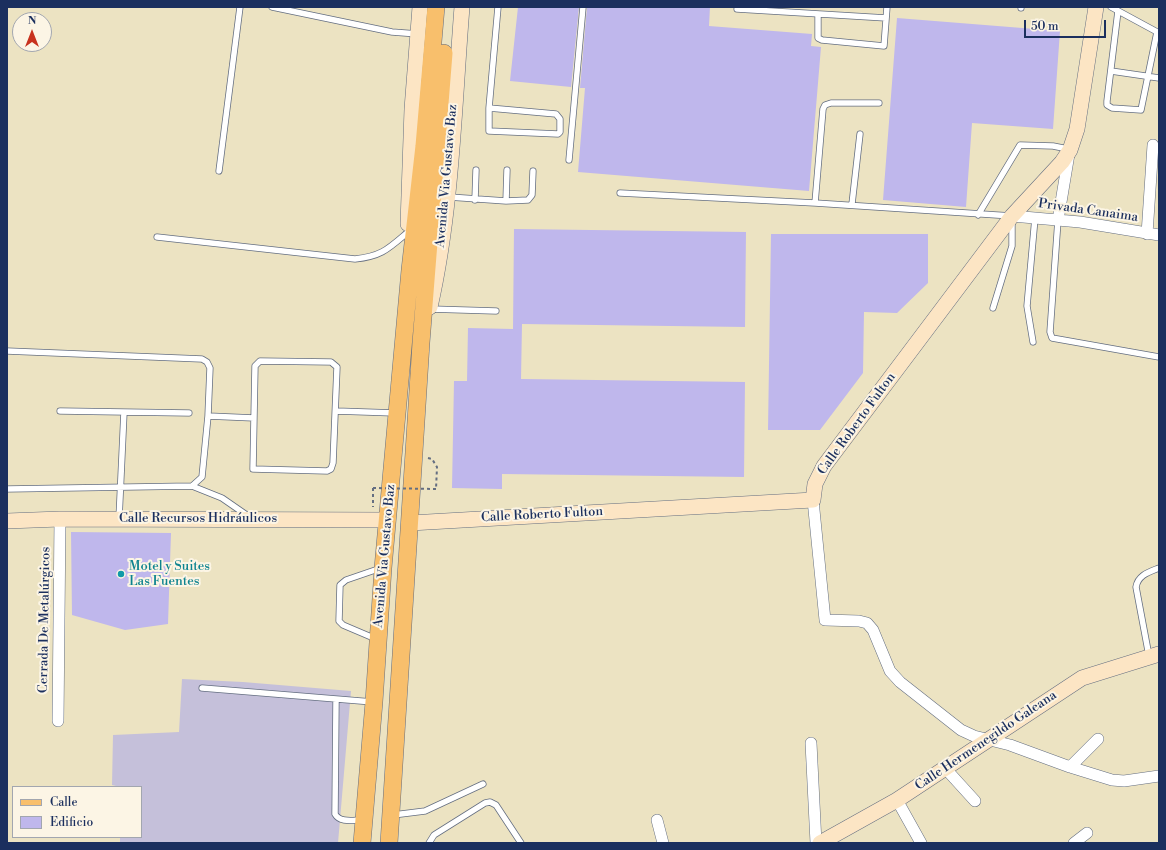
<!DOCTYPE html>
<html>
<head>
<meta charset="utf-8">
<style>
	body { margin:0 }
	#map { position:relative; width:1166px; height:850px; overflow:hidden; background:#ece3c2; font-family:"Libre Bodoni",serif }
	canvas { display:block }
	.frame { position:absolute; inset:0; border:8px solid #1b2f5e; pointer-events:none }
	.legend { position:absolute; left:12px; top:786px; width:130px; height:52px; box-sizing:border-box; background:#fcf5e5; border:1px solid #a2a6af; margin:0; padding:5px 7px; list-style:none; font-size:12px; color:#1b2f5e }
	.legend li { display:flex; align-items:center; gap:8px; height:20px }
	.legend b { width:20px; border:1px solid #a2a6af }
	.north { position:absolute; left:12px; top:12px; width:40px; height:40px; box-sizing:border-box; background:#fcf5e5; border:1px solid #a2a6af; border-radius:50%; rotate:0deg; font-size:11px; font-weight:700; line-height:16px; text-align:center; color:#1b2f5e }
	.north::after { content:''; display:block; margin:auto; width:14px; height:18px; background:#c8321e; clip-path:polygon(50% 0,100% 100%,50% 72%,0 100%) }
	.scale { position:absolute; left:1024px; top:20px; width:82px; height:18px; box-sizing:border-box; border:2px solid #1b2f5e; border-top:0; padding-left:5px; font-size:12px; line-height:14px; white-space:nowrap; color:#1b2f5e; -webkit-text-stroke:3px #fcf5e5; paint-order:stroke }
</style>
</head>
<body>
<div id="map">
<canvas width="1166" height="850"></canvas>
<div class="frame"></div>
<ul class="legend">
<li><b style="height:5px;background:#f8bf6c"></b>Calle</li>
<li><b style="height:11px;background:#bfb7ec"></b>Edificio</li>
</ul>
<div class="north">N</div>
<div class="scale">50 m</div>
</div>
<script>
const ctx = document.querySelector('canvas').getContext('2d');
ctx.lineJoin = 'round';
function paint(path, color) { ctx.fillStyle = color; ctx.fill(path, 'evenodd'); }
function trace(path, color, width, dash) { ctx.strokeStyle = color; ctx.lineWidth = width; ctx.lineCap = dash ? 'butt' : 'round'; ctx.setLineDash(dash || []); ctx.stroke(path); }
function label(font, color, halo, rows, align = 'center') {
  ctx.font = font + ' "Libre Bodoni",serif'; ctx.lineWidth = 4; ctx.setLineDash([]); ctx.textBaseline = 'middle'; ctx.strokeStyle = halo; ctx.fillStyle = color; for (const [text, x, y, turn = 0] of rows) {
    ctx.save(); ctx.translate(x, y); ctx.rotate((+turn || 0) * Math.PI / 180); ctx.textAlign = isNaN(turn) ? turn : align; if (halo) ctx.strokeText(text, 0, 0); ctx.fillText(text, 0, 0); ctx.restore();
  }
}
paint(new Path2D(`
	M182,679l61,3 108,9 -13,152h-218v-6h21v-50h-21l-8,-2 1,-50 66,-3z`), '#c5c0da');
paint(new Path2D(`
	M518,7h61l-8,80 -61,-6z
	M587,7h123l-1,19 103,8 -1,12 10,1 -12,144 -231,-19 7,-84h-5z
	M897,18l163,13 -7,98 -81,-6 -6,84 -83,-7z
	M514,229l232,3 -1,95 -223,-3 -1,55 224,3 -1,95 -242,-3v15l-50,-1 2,-107h13l1,-53 45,1z
	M771,234h157v49l-31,30 -33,-1 -1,61 -43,57h-52z
	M71,532l100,1 -3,91 -43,6 -53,-15z`), '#bfb7ec');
const lane = new Path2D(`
	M272,7l120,25 26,2
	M1111,7l48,26
	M1021,8v-1
	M737,9l149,9
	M1118,11l-11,90v4l5,3 29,2 16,-78
	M818,15v23l4,2 62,6 3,-39
	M1111,71l48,7
	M879,103h-48l-6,2 -2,4 -8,94 197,13v30l-19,62
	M489,108l67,6 4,5v13l-2,2 -69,-3z
	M489,108l9,-101
	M569,160l14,-153
	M219,171l21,-164
	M620,193l195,10
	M449,197l57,4 22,-1 4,-5 1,-24
	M475,200l1,-30
	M506,201l1,-31
	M852,204l8,-70
	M978,215l42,-70 33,1 15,3
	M1058,220l-8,112 2,6 107,19
	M157,237l198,22c27,-3 33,-10 53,-27
	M430,309l66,2
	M1033,342l-6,-36 8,-88
	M7,351l195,8 5,3 3,6 -2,48 46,2
	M260,361l71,1 6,5 -4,96 -2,6 -4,2 -74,-2 2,-103z
	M60,411l129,2
	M336,411l59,2
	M192,486l30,12 26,18
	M7,489l185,-3 10,-9 6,-61
	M119,519l5,-107
	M376,639l-33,-14 -4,-4 1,-36 6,-5 35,-12
	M1149,656l-13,-69c2,-12 13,-15 23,-19
	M202,688l171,14
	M336,700l-1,114c5,9 18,6 27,6
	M393,815l32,-4 58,-27
	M429,843l5,-8 51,-32 5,-1 6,3 25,38`);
const street = new Path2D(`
	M1012,216l68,6 79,13
	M1058,220l11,-66
	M1147,234l6,-89
	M813,500l12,120 34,1 8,2 6,7 17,41 10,11 61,48 13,6 36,9 60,22 42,13 12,1 35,-5
	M58,721l2,-202
	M811,743l5,100
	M1070,767l28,-28
	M945,768l30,33
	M897,800l24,43
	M657,820l6,23
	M1074,843l13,-10`);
const secondary = new Path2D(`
	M408,224l4,-115 8,-102
	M430,307c22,-97 24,-200 32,-300
	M7,521l53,-2 328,1
	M410,523l403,-23 2,-16 9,-18 188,-250 50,-54 8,-12 7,-21 19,-122
	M820,843l77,-43 185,-122 77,-24`);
const primary = new Path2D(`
	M362,843l12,-141 9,-134 27,-298 14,-124 12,-139
	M389,843l32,-500 23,-290`);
trace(lane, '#646e81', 7);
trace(street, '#646e81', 12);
trace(secondary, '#646e81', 16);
trace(primary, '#646e81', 18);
trace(new Path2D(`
	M428,458l4,1 5,8 -1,22
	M373,488v19`), '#646e81', 2, [3, 3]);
trace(lane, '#fff', 5.5);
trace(street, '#fff', 11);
trace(secondary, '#fce5c4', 15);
trace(primary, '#f8bf6c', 17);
trace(new Path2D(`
	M373,488l63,1`), '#646e81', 2, [3, 3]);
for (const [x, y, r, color] of [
	[121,574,4,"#0f9aa8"]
]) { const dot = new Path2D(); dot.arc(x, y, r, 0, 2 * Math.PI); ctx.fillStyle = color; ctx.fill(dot); trace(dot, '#fcf5e5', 1.5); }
label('13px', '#1b2f5e', '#fcf5e5', [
	["Avenida Via Gustavo Baz",447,176,-85],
	["Privada Canaima",1088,211,8],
	["Calle Roberto Fulton",857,424,-54],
	["Calle Roberto Fulton",542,515,-3],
	["Calle Recursos Hidráulicos",198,519],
	["Avenida Via Gustavo Baz",385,556,-85],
	["Cerrada De Metalúrgicos",45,620,-89],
	["Calle Hermenegildo Galeana",986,741,-34]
]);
label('13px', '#0d838f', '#fcf5e5', [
	["Motel y Suites",129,567],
	["Las Fuentes",129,582]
], 'left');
</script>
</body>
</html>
